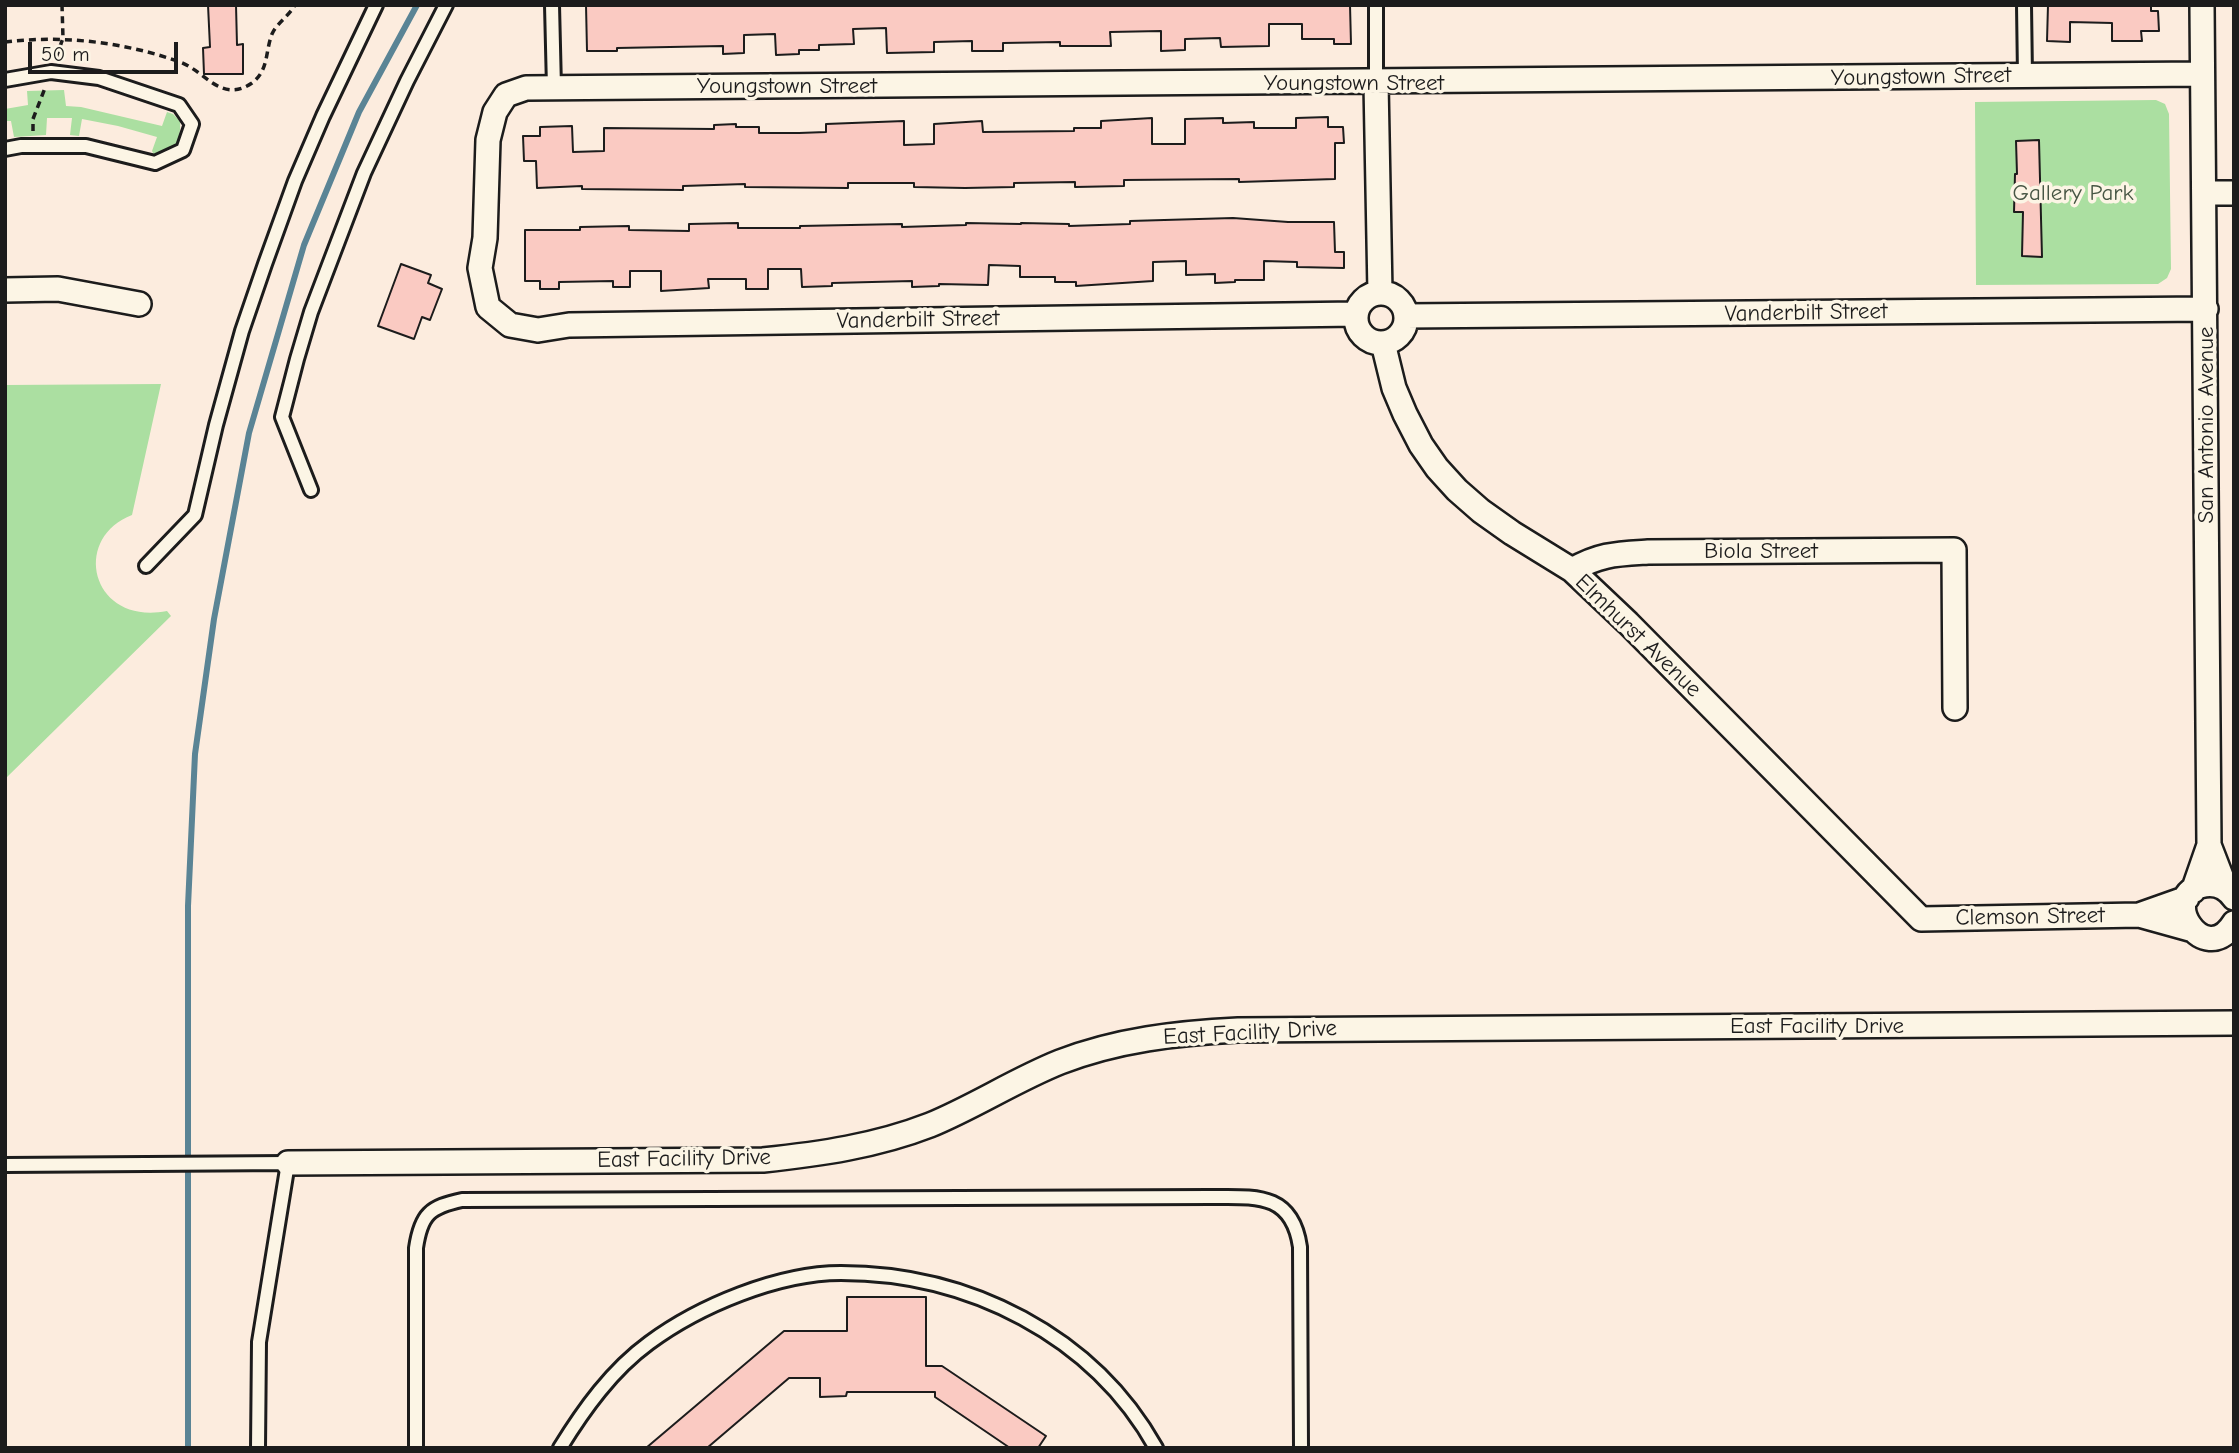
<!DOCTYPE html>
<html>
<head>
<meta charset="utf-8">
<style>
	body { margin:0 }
	#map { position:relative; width:2239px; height:1453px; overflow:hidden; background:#fcecde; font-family:"Comic Neue",sans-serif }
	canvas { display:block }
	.frame { position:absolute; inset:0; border:7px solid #1c1c1c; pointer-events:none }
	.scale { position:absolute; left:28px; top:42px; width:150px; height:32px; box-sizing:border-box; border:4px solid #1c1c1c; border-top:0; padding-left:9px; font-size:21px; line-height:24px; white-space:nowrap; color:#1c1c1c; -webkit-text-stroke:5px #fcf5e5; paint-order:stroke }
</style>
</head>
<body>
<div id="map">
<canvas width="2239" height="1453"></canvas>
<div class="frame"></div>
<div class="scale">50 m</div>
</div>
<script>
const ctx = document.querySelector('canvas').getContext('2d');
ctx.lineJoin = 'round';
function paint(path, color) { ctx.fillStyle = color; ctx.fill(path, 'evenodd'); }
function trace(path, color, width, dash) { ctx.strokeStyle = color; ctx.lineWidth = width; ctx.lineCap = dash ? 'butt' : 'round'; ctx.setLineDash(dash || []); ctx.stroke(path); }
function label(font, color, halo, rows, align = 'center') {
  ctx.font = font + ' "Comic Neue",sans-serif'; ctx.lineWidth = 7; ctx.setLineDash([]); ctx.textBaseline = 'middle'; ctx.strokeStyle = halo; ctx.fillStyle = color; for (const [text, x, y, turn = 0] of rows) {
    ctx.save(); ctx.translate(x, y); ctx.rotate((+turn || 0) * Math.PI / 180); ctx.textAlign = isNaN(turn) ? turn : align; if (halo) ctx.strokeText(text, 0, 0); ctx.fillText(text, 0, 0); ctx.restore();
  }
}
paint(new Path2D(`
	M64,90l2,16 15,1 81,19 5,-14 6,2 7,7c1,21 -4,32 -26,34l-2,-4 5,-14 -39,-11 -36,-7 -3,17 -9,-1 2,-17h-25l-1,17 -32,2 -3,-16h-6v-12l23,-4 -1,-14z
	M2156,100l9,4 4,10 2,155 -4,9 -9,6 -182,1 -1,-183z
	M161,384l-29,131c-62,24 -40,111 35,96l4,5 -166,163v-394z`), '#abdfa1');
trace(new Path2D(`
	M188,1448v-542l7,-152 19,-135 35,-186 55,-188 55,-133 58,-107`), '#5a8495', 6);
const building = new Path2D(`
	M208,5h28l1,40 6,-1v30h-39l-1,-26 7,-1z
	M586,5h764l1,39h-17v-5h-32v-15h-33v22l-48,1 -1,-9 -35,1v11l-24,1v-20l-51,1 1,14h-51v-4l-57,1v8h-31v-10l-38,1v10l-47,1 -1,-25 -33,1 1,15 -35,1v5h-20v4l-23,1 -1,-21 -31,1v18l-21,1v-8l-106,2v3h-30z
	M2048,5h103v6h7l1,20h-18l1,10h-30v-18l-42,-1v20l-23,-1z
	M1328,117v10h15l1,16h-9v36l-96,3v-3l-115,1v6l-49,1v-5l-61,1v4l-49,1 -51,-1v-4h-66v5l-103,-1v-3l-62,2v4l-101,-1v-3l-45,2 -1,-27h-12l-1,-25h17v-9l32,-1 1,26 31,-1v-23l110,1v-4l22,-1v3h23v6h40l27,-1v-8l78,-3v24l30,-1v-20l48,-3 1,11 91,-1v-3h27v-7l51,-3v26h33v-25l38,-1v5l31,-1v6h42v-10z
	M2039,140l3,117 -20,-1 1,-44h-9l1,-38h2l-1,-33z
	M1233,218l55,4h46l1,30h9v16l-47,-1v-5l-33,-1v19h-29v2l-20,1v-9l-29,1v-14l-33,1v19l-77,5v-4h-21v-5h-35v-11l-31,-1 -1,20 -49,-1v2l-27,1v-6l-80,2v3l-30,1 -1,-18h-33v20h-22v-10h-38l1,9 -48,3v-20h-31v16h-17v-6l-54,1v7h-19v-8h-15v-51h55v-3l49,-1v4l60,1v-7l49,-1v5h62v-2l102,-2v3l64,-2v-2l55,1v-1l48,1v2l61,-2v-3z
	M401,264l30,11 -3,8 14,6 -12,31 -8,-3 -8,22 -36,-13z
	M847,1297h79v69h16l104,70 -8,12h-28l-75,-51v-5h-88l-1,4 -26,1v-19h-31l-82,70h-61l138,-117h63z`);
paint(building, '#facac2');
trace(building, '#1c1c1c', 2);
const lane = new Path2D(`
	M552,5l2,83
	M1376,5v78
	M2024,5l1,71
	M5,80l46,-8 48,6 80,27 13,19 -9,26 -28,13 -69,-17h-65l-16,3
	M311,490l-29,-73 15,-58 14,-47 53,-139 43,-92 39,-76
	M146,566l49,-51 21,-90 26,-94 23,-67 30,-83 28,-65 53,-111
	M5,1165l283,-2 -29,179 -1,106
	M416,1448v-200c5,-34 14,-41 46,-48l748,-3c45,0 82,-5 90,50l1,201
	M560,1448c24,-39 52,-78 89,-105 50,-37 129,-70 192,-70 127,0 252,62 315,175`);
const street = new Path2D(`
	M2202,5l7,840
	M1376,83l4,210
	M2204,193h30
	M5,290l53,-1 81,15
	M1356 318a25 25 0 1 1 50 0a25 25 0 1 1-50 0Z
	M1356,314l-787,11 -31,5 -28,-5 -22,-18 -8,-39 5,-30 3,-98 7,-28 11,-17 20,-7 1676,-14
	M1406,316l800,-7
	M1383,343l11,45 11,26 16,31 16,23 20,22 24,21 31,22 60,37 56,53 293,296 218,-4
	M1572,570c28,-16 44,-16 76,-18l306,-2 1,158
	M2193,891l16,-46 17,44
	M2187,898l-48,17 54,15
	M2234,898c-7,-10 -16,-15 -29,-13 -50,8 -1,86 29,38
	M288,1163l475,-3c57,-6 113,-14 167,-35 44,-18 85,-45 130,-63 57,-22 117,-29 178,-32l996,-7`);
trace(lane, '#1c1c1c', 18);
trace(street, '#1c1c1c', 28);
trace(new Path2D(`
	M5,42c59,-7 119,0 175,20 25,9 41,42 72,21 17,-13 13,-31 20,-49 5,-11 17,-18 23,-29
	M56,58l7,-20 -1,-33
	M33,131v-12l12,-31`), '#1c1c1c', 3.5, [7, 5]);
trace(lane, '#fcf5e5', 12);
trace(street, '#fcf5e5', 23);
label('23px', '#1c1c1c', '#fcf5e5', [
	["Youngstown Street",1921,77,-1],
	["Youngstown Street",1354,83],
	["Youngstown Street",787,86],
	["Vanderbilt Street",1806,313,-1],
	["Vanderbilt Street",918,320,-1],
	["San Antonio Avenue",2206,425,-90],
	["Biola Street",1761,551],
	["Elmhurst Avenue",1638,636,44],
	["Clemson Street",2030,917,-1],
	["East Facility Drive",1817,1026],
	["East Facility Drive",1250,1033,-3],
	["East Facility Drive",684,1159,-1]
]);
label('23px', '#475644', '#fcf5e5', [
	["Gallery Park",2073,193]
]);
</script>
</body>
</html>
